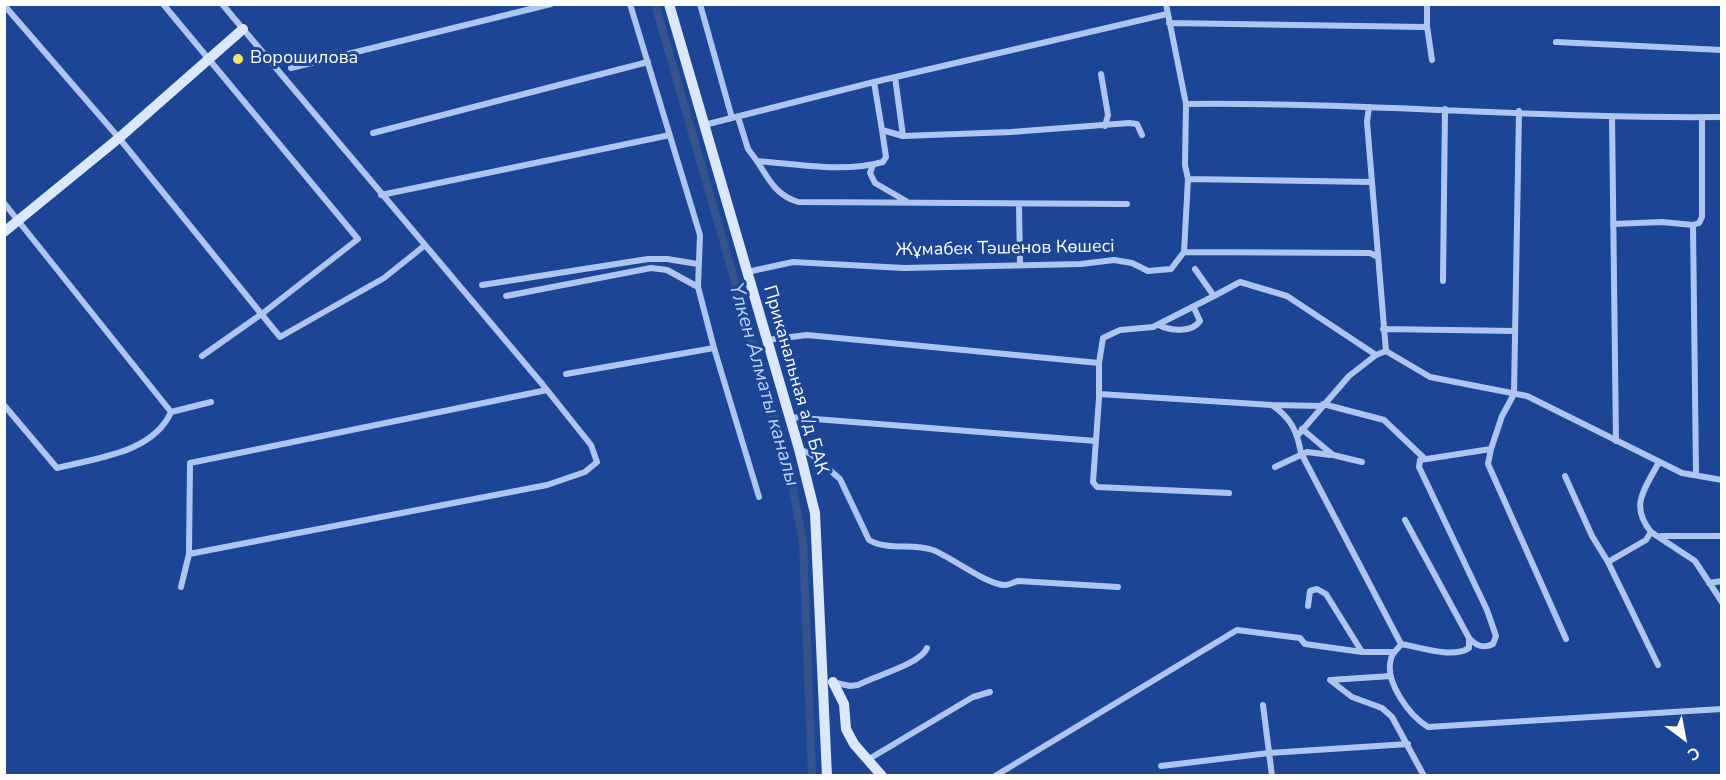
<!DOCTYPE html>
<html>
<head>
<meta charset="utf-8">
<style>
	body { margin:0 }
	#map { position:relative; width:1726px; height:780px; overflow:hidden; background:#1c4695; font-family:"Nunito Sans",sans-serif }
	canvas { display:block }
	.frame { position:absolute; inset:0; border:6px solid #fff; pointer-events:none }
	.north { position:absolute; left:1654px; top:708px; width:60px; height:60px; -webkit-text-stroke:4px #1c4695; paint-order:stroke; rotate:148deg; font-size:16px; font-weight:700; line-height:24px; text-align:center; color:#fff }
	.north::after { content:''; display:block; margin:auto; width:21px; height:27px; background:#fff; clip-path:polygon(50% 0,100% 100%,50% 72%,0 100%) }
</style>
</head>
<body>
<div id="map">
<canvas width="1726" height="780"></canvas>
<div class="frame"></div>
<div class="north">С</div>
</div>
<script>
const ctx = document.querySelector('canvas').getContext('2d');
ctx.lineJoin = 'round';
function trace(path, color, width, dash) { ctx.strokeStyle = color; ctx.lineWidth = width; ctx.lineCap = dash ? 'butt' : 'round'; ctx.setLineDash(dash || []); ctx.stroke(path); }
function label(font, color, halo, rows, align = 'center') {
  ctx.font = font + ' "Nunito Sans",sans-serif'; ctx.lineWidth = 6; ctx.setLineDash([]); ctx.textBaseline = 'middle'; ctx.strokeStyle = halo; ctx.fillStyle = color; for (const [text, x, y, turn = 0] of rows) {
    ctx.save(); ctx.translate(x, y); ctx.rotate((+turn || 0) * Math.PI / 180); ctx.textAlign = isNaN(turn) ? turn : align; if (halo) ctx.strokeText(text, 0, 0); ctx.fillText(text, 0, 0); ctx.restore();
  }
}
trace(new Path2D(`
	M655,4l135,469 13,70 9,233`), '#35538d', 8);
trace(new Path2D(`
	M163,4l195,235 -95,74 -61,43
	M630,4l70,231 -2,52 16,61 45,149
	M700,4l32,114
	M4,5l115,133 161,199 104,-59 40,-32
	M1169,23l254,4 4,-1v-22
	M1427,26l5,34
	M1556,42l166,8
	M291,68l260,-64
	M1101,74l7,41 -3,11
	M895,77l8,59
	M874,82l8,48 21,6 108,-4 118,-9 8,1 5,11
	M1186,104c179,-2 357,15 536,13
	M1369,107l-2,15 19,229
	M1612,116l4,325
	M738,117l10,32 9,12c40,3 87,12 126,1l3,-5 -4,-27
	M704,125l170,-43 293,-68
	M373,133l275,-71
	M757,161c12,19 19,34 41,41l329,2
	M873,165l-3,8 5,10 31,18
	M1188,179l184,3
	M381,195l289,-60
	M4,203l167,209c-18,41 -75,46 -114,56l-53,-63
	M1019,204l1,61
	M1613,224l49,-2 31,3
	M1184,252l186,1 8,4
	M1195,269l19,27 26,-14 47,14 89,59 10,-4 44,26 97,19 155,77 40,7
	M747,272l46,-10 111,6 177,-4 33,-4 18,3 16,8 23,-2 13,-17 4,-73 -3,-14 1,-61 -20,-100
	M1443,281l2,-172
	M482,285l166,-26h19l31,5
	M506,296l145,-28 16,2 31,17
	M1159,325c11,6 33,8 41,-4l-6,-13
	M1383,329l132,2
	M767,340l40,-5 292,28v35l-6,84 4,5 132,6
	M1099,363l4,-25 17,-8 33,-3 61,-31
	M566,374l148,-26
	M1099,394l173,11c19,13 25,26 29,48l100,191c-3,6 -9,8 -10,15 -7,23 19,57 37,68l294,-18
	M1323,404l61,16 41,39
	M1272,405l50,1
	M171,412l40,-10
	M789,417l307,24
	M1302,429l31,26 29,7
	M1298,435l51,-59 27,-21
	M799,449l12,5 29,25 29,61c19,11 43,3 64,10 18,7 54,35 72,35 4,0 9,-3 13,-4l100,6
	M1491,449l-3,15 78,175
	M1275,467l32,-15 23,3
	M1696,473l-3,-248 6,-2 3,-6v-99
	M1565,476l27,60 16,26 38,-22 5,-8c-22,-27 -6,-43 8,-70
	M1651,532l44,29 27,41
	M1661,536h61
	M189,554l358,-69 38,-13 12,-10 -6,-17 -48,-60 -321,-381
	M1608,562l50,103
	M1709,583l13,-2
	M181,587l8,-33 1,-91 357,-73
	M1308,606l2,-15 7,-2 9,5 36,58h32
	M1469,638c7,8 14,11 24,6l3,-8 -9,-26 -68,-143 1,-7 71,-11 11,-33 12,-22 5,-283
	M1401,644c18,3 52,15 68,4v-10l-64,-118
	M1391,676l-61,4 22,17 30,11 10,9 32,59
	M832,682l18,4 8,-1c16,-9 63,-21 69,-37
	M1263,705l9,71
	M869,759l104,-62 17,-5
	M1161,766l108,-13 139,-9
	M995,776l242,-146 63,8 5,6 57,8`), '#aec6ef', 6);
trace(new Path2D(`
	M669,4l130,445 16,64 12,263
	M4,232l115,-94 124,-109
	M833,682l11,22 2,25 8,15 28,32`), '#dce7fb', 10);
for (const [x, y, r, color] of [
	[238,59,6,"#ffe26d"]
]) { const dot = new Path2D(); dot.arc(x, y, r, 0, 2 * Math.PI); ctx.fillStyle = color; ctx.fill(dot); trace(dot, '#1c4695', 2); }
label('18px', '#fff', '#1c4695', [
	["Ворошилова",250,59]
], 'left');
label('18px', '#fff', '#1c4695', [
	["Жұмабек Тәшенов Көшесі",1005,249,-1],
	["Приканальная а/д БАК",795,380,74]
]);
label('italic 20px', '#bbd1f6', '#1c4695', [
	["Үлкен Алматы каналы",763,385,74]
]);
</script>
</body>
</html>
